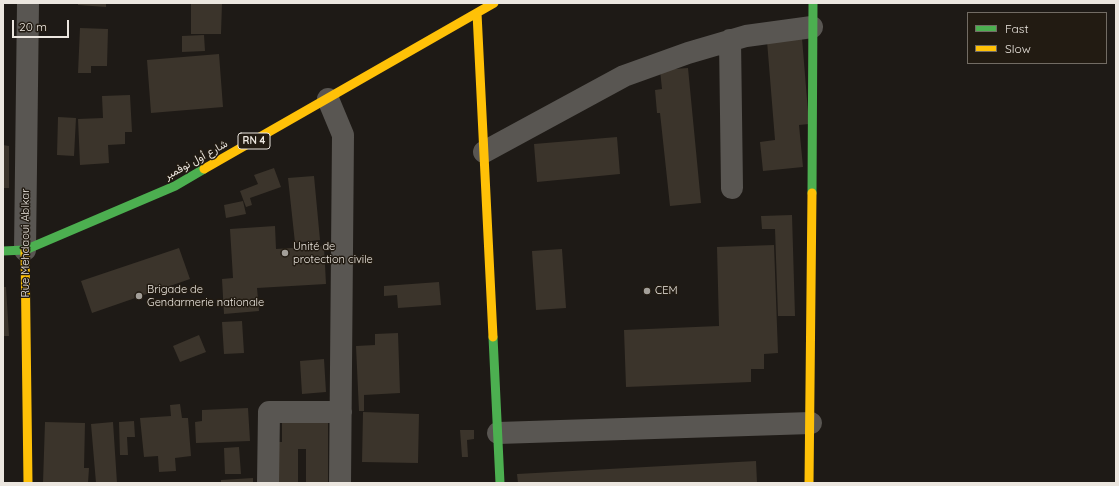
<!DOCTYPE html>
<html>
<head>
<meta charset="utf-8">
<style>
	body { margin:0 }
	#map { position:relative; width:1119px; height:486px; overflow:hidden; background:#1e1a16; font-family:Quicksand,sans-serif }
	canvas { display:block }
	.frame { position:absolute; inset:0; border:4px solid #ebe6df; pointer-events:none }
	.legend { position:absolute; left:967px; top:12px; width:140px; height:52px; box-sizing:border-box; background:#221b12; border:1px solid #726c64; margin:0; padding:5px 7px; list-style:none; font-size:12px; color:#ebe6df }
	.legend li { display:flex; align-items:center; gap:8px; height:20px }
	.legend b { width:20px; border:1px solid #726c64 }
	.scale { position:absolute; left:12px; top:20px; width:57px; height:18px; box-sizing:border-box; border:2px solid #ebe6df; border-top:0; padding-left:5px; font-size:12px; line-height:14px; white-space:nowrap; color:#ebe6df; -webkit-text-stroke:3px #221b12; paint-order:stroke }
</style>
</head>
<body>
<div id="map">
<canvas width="1119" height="486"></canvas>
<div class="frame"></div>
<ul class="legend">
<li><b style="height:5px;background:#4caf50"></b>Fast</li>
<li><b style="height:5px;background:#ffc107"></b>Slow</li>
</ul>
<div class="scale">20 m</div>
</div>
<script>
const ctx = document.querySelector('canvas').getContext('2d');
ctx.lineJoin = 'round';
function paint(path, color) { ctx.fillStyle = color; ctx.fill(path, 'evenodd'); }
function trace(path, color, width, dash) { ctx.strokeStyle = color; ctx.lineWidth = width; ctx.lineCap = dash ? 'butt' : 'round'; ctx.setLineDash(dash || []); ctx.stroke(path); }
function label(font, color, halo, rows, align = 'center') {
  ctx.font = font + ' Quicksand,Vazirmatn,sans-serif'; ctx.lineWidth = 3; ctx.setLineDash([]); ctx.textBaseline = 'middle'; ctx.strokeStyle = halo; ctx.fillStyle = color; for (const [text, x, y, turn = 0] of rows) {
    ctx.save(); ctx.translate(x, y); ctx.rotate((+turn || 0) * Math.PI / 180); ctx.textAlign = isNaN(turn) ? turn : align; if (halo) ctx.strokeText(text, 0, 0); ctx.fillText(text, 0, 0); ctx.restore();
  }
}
paint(new Path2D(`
	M78,3h28v4l-28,-2z
	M191,3h31l-1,31h-30z
	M80,28l28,1 -1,37h-16v7h-13z
	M204,35l1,16 -23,1v-16z
	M802,38l7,86 -10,1 4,42 -40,4 -3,-29 15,-2 -8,-99z
	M219,54l4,53 -72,6 -4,-53z
	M688,68l13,135 -31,3 -10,-93h-3l-2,-23 7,-1 -2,-19z
	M130,95l2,37h-7v12l-17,1 1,18 -29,2 -2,-46 25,-1 -1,-22z
	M58,117l18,1 -2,38 -17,-1z
	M617,137l3,37 -83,8 -3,-38z
	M3,145l6,1v42h-6z
	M274,168l7,19 -31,11 2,7 -6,2 -6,-16 18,-7 -4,-9z
	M314,176l6,64 -25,3 -7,-65z
	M243,201l3,13 -20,4 -2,-13z
	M792,215l3,101h-17l-3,-87h-13l-1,-13z
	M275,226l1,23 48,-3 2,38 -69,4 2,23 -35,3 -2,-35 11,-1 -3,-49z
	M774,245l4,108 -14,1v15h-13v13l-125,5 -2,-57 95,-4 -2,-79z
	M179,248l11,31 -98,34 -11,-32z
	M562,249l4,59 -30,2 -4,-59z
	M439,282l2,23 -43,3 -1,-13 -13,1v-10z
	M3,287h3l3,49h-6z
	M242,321l2,32 -20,1 -2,-32z
	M398,333l2,60 -36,2v16h-5l-3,-65 19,-1v-11z
	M199,335l7,17 -26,10 -7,-16z
	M324,359l2,33 -24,2 -2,-33z
	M180,404l2,14h6l3,38 -16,2 1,13 -17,1 -1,-16 -14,1 -4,-39 31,-2 -1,-11z
	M248,408l2,33 -54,2 -1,-21 7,-1v-11z
	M363,412l56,2 -1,49 -56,-1z
	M282,418h46v65h-22v-34h-8v34h-26v-41h10z
	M134,421l1,16h-8l1,18h-8l-1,-33z
	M45,422l40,1 -1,45h5l-1,15h-45z
	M113,422l4,61h-21l-5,-59z
	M460,430h14v9l-7,1 1,17h-6z
	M239,447l2,27h-16l-1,-26z
	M756,461l1,22h-239l-1,-9z
	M253,478v5h-32v-3z`), '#3b342b');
trace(new Path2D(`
	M730,40l2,148
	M328,99l15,36 -3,348
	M484,152l140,-76 64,-23 58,-17 66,-9
	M25,250l3,-247
	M498,433l313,-10
	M268,483l1,-71h72`), '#595652', 22);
trace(new Path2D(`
	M812,193l1,-190
	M3,251l22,-1 150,-64 29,-17
	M493,337l7,146`), '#4caf50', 9);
trace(new Path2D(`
	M477,13l16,324
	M204,169l290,-166
	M25,250l3,233
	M809,483l3,-290`), '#ffc107', 9);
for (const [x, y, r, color] of [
	[285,253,4,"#a39f99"],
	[647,291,4,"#a39f99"],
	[139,296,4,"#a39f99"]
]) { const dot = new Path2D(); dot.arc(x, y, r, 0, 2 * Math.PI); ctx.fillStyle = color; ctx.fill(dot); trace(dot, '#221b12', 1.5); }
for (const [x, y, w] of [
	[254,141,32]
]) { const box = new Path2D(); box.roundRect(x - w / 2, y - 8, w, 16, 3); ctx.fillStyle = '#221b12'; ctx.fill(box); trace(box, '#ebe6df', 1); }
label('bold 10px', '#ebe6df', null, [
	["RN 4",254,141]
]);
label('11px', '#ebe6df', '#221b12', [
	["شارع أول نوفمبر",196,160,-29],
	["Rue Mehdaoui Ablkar",26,243,-90]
]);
label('11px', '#ebe6df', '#221b12', [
	["Unité de",293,247],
	["protection civile",293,260],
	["Brigade de",147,290],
	["Gendarmerie nationale",147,303],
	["CEM",655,291]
], 'left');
</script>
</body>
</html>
